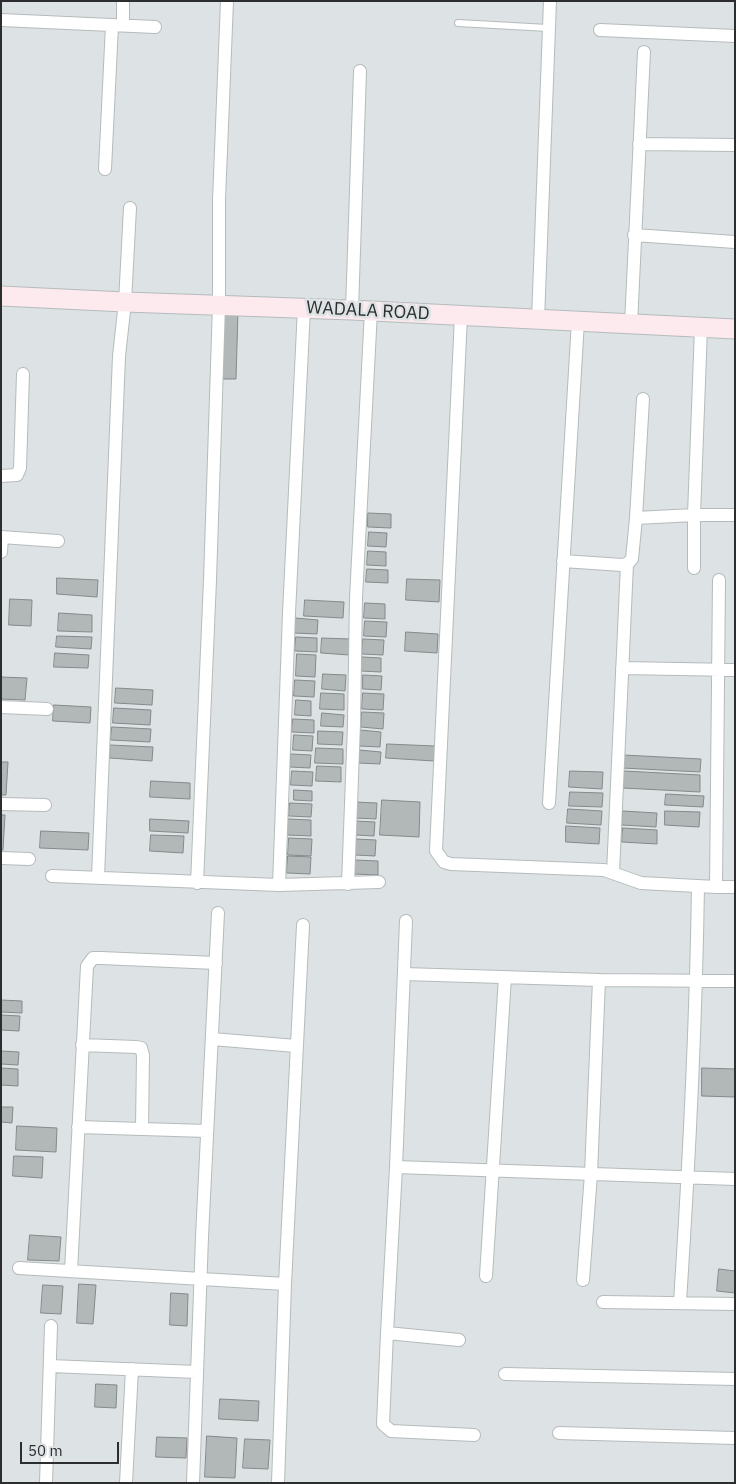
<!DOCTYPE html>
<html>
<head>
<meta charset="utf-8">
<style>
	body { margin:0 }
	#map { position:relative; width:736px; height:1484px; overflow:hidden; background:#dde3e4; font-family:"IBM Plex Sans",sans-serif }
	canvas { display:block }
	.frame { position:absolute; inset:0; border:2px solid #2b2d2e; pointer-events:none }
	.scale { position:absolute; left:20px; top:1442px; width:99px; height:22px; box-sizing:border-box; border:2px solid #2b2d2e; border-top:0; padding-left:6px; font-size:15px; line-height:18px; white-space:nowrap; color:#2b2d2e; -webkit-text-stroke:4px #dde3e4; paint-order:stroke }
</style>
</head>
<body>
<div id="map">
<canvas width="736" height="1484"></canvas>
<div class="frame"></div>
<div class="scale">50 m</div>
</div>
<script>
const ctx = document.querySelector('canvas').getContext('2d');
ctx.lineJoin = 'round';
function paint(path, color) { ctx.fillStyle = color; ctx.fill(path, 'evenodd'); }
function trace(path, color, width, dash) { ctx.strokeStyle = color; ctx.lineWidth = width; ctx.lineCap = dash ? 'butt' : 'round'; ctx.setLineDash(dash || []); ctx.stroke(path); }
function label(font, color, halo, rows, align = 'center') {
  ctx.font = font + ' "IBM Plex Sans",sans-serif'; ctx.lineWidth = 5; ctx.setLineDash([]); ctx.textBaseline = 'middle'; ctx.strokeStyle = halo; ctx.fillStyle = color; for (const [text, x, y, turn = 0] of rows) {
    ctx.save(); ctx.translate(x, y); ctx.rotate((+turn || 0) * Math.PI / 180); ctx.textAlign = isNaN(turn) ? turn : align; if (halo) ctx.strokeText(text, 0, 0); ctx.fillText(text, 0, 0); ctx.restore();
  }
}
const building = new Path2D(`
	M224,312h14l-2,67h-14z
	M368,513l23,1v14l-23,-1z
	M369,532l18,1 -1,14 -18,-1z
	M368,551l18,1v14l-19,-1z
	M367,569l21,1v13l-22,-1z
	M57,578l41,2 -1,17 -40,-3z
	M407,579l33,1 -1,22 -33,-2z
	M10,599l22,1 -1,26 -22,-1z
	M305,600l39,2 -1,16 -39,-2z
	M365,603l20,1v15l-21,-1z
	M59,613l33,2v17l-34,-1z
	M295,618l23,2 -1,14 -23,-1z
	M365,621l22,1 -1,15 -22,-1z
	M406,632l32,2 -1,19 -32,-2z
	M57,636l35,1 -1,12 -35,-2z
	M296,637l21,1v14l-22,-1z
	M322,638l28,1 -1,16 -28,-2z
	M363,639l21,1 -1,15 -21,-1z
	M55,653l34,2 -1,13 -34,-1z
	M297,654l19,1 -1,22 -19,-1z
	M362,657l19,1v14l-20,-1z
	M323,674l23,1 -1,16 -23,-2z
	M363,675l19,1 -1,14 -18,-1z
	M1,677l26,1 -2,22 -24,-1z
	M295,680l20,1 -1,16 -20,-1z
	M116,688l37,2 -1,15 -37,-2z
	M321,693l23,1v16l-24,-1z
	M363,693l21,1 -1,16 -21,-1z
	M296,700l15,1v15l-16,-1z
	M54,705l37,2 -1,16 -37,-2z
	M114,708l37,2 -1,15 -37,-2z
	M362,712l22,1 -1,16 -22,-2z
	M322,713l22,2 -1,12 -22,-1z
	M293,719l21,1v13l-22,-1z
	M112,727l39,2 -1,13 -39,-2z
	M360,730l21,2 -1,15 -21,-1z
	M318,731l25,1 -1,13 -24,-1z
	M294,735l19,1 -1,15 -19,-1z
	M387,744l48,2 -1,15 -48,-3z
	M110,745l43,2 -1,14 -42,-3z
	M316,748l27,1v15l-28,-1z
	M359,750l22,2 -1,12 -22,-1z
	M291,754l20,1 -1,13 -20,-1z
	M623,755l78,4 -1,13 -78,-4z
	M1,762h7l-2,33h-5z
	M317,766l24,1v15l-25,-1z
	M292,771l21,1 -1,14 -21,-1z
	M570,771l33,1 -1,17 -33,-2z
	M624,771l76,4v17l-77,-4z
	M151,781l39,2v16l-40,-2z
	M294,790l18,1v10l-18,-1z
	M570,792l33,1 -1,14 -33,-1z
	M666,794l38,2 -1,11 -38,-2z
	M382,800l38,2 -1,35 -39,-2z
	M355,802l22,1 -1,16 -21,-1z
	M290,803l22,1 -1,13 -22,-1z
	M568,809l34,2 -1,14 -34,-2z
	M623,811l34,2 -1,14 -34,-2z
	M665,811l35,1 -1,15 -34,-2z
	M1,815h4l-2,35h-2z
	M150,819l39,2 -1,12 -38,-2z
	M288,819l23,1v16l-24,-1z
	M356,821l19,1 -1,14 -18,-1z
	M566,826l34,2 -1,16 -33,-2z
	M623,828l34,2v14l-35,-2z
	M41,831l48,2 -1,17 -48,-2z
	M151,835l33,1 -1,17 -33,-2z
	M289,838l23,1 -1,17 -23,-1z
	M356,839l20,1 -1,16 -20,-1z
	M288,856l23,1 -1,17 -23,-1z
	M355,860l23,1v14l-24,-1z
	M1,1000l21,1v12l-21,-1z
	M1,1015l19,1 -1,15 -18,-1z
	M1,1051l18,1 -1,13 -17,-1z
	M1,1068l17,1v17l-17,-1z
	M702,1068l33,1v28l-33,-1z
	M1,1107h12l-1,16 -11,-1z
	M17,1126l40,2 -1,24 -40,-2z
	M14,1156l29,1 -1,21 -29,-2z
	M30,1235l31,2 -2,24 -31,-1z
	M719,1269l16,2v22l-18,-2z
	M79,1284l17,1 -3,39 -16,-1z
	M43,1285l20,1 -2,28 -20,-1z
	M171,1293l17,1 -1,32 -17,-1z
	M96,1384l21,1 -1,23 -21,-1z
	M220,1399l39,2 -1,20 -39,-2z
	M207,1436l30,2 -2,40 -30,-1z
	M157,1437l30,1 -1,20 -30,-1z
	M245,1439l25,1 -2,29 -25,-1z`);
paint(building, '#b2b7b8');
trace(building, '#84898a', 1);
const lane = new Path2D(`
	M458,23l90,5`);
const street = new Path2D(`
	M1,20l154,7
	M123,25v-24
	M600,30l135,6
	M639,144l96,1
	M105,169l7,-144
	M634,235l101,7
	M352,310l8,-239
	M461,316l-25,535 8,11 7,2 153,6 37,13 75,4h19
	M538,320l12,-319
	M631,324l13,-272
	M1,476l16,-1 3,-7 3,-94
	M636,518l58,-3h41
	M1,537l57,4
	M1,552l1,-15
	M563,561l59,4 5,-1 5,-5 4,-41 7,-119
	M694,568v-53l7,-187
	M622,668l113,2
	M1,707l46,2
	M549,803l29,-482
	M1,804l44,1
	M1,858l28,1
	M613,873l14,-309
	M52,876l227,9 100,-3
	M98,877l21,-521 6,-54 5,-94
	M197,883l13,-303 9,-275v-105l8,-199
	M348,884l6,-160 2,-126 15,-287
	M279,885l10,-272 15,-305
	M716,887l3,-307
	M406,921l-10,246 -9,166 -4,91 8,7 83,4
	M404,974l195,6 136,1
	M212,1039l84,7
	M82,1045l54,2 5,1 2,7 -1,74
	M78,1127l129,4
	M396,1167l339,12
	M19,1268l266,16
	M71,1271l16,-305 6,-8h8l115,5
	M486,1276l19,-299
	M583,1280l8,-106 8,-194
	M603,1302l132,2
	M680,1302c9,-138 16,-277 18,-416
	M387,1333l72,7
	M50,1366l147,6
	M505,1374l230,5
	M559,1433l176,5
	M46,1483l5,-157
	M126,1483l6,-114
	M193,1483l9,-246 16,-324
	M278,1483l7,-199 18,-359`);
const secondary = new Path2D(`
	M1,296l124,6 227,8 383,19`);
trace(lane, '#b5bbbc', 8);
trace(street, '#b5bbbc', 14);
trace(secondary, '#b5bbbc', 21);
trace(lane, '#fff', 6);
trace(street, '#fff', 12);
trace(secondary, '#fceaef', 19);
label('18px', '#2b2d2e', '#dde3e4', [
	["WADALA ROAD",368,311,3]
]);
</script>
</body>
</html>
